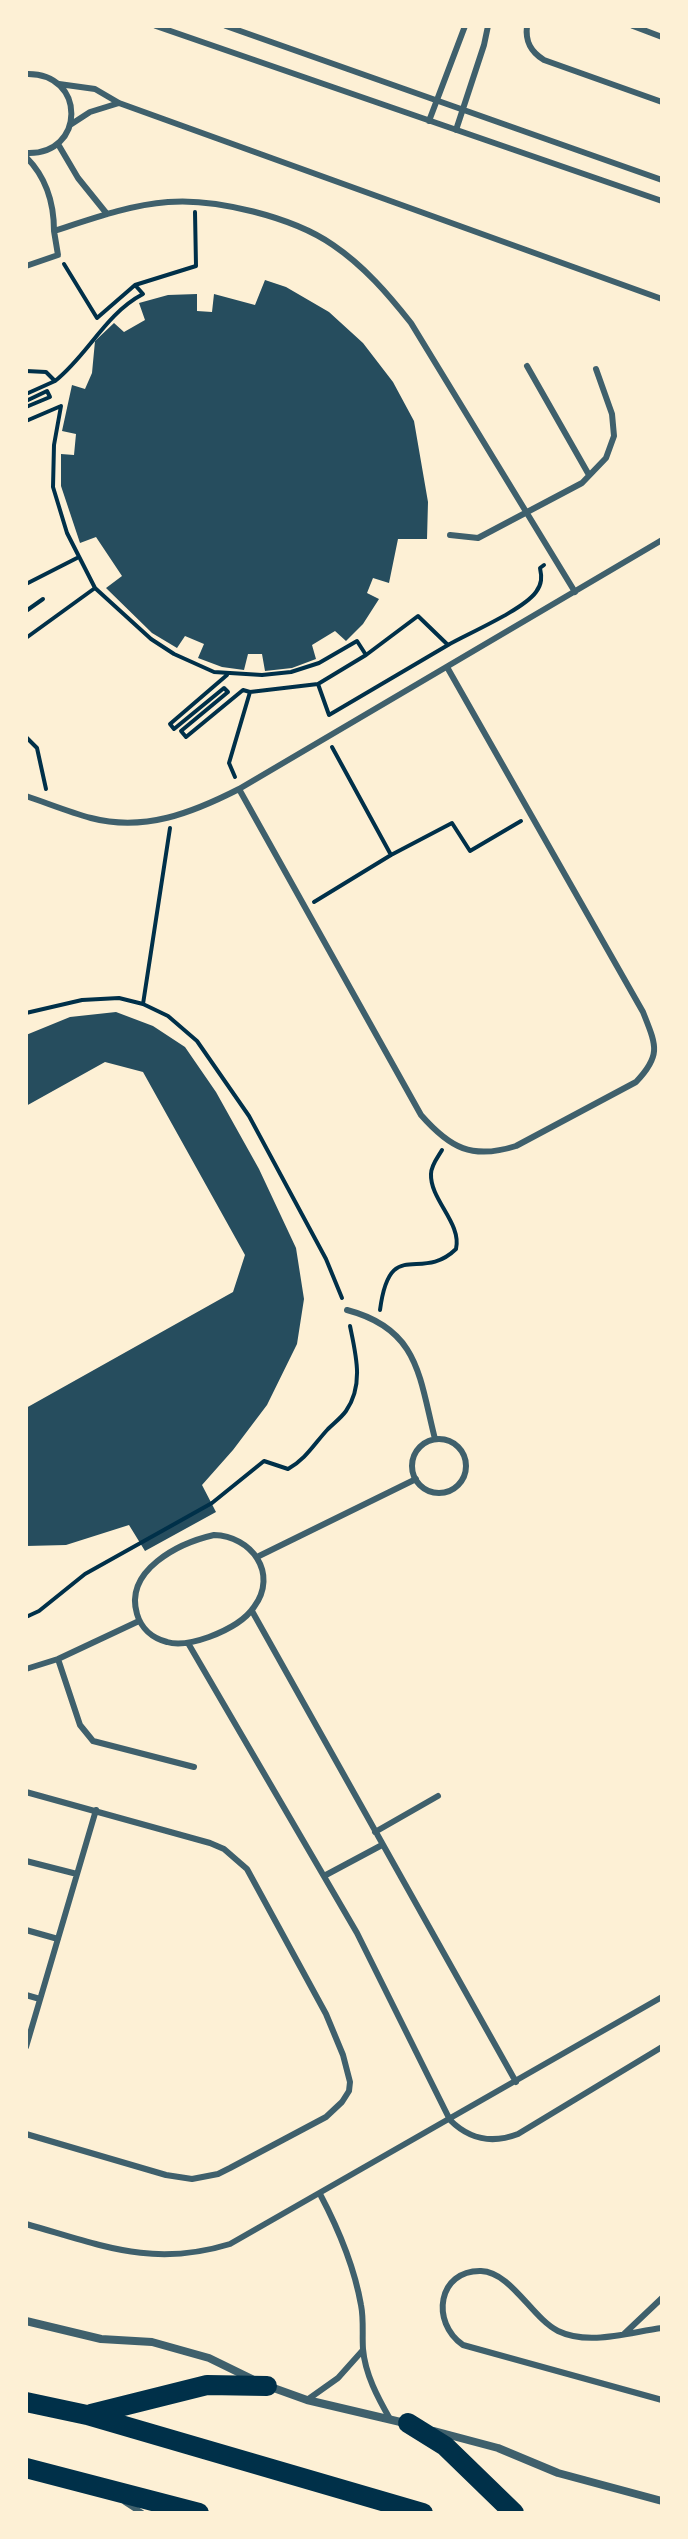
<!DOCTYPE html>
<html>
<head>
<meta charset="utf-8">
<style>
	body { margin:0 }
	#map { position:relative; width:688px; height:2539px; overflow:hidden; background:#fdf0d5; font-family:"Public Sans",sans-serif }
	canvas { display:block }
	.frame { position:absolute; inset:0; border:28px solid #fdf0d5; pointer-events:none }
</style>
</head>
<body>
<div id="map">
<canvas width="688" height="2539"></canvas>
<div class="frame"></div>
</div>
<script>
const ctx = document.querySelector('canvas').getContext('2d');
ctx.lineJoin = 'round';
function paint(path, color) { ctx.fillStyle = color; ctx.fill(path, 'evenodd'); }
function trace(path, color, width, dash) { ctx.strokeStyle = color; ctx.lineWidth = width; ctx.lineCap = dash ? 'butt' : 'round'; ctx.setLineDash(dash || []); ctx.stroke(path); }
paint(new Path2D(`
	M265,280l21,7 43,25 34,31 30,39 21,39 14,81 -1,37h-29l-9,44 -16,-5 -6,15 12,6 -16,25 -17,17 -11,-10 -23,14 4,14 -24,9 -27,3 -3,-17h-14l-4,16 -22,-3 -24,-9 6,-14 -19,-8 -8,12 -25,-15 -46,-45 16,-12 -26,-39 -16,6 -19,-57v-32l13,1 2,-21 -14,-3 10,-46 13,4 7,-16 3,-32 19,-18 10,9 21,-12 -6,-17 29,-8 29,-1v17l15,1 2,-18 41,11z
	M116,1012l37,14 32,21 31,45 43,77 37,79 8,51 -7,45 -30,61 -34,45 -31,35 14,27 -71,39 -16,-26 -63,20 -40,1v-138l207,-116 12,-37 -102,-183 -38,-10 -79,44v-71l44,-18z`), '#264d5e');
trace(new Path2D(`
	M64,264l33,54 38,-33 61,-19 -1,-54
	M26,371l20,1 9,9 -29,13
	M55,381c33,-26 50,-67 88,-87l-8,-9
	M26,401l21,-10 3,6 -24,10
	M61,406l-7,39 -1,42 14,46 28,55 56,51 23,15 40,18 48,3 29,-3 28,-9 38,-22 9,14
	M26,421l35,-15
	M26,584l51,-26
	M26,611l17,-12
	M418,616l30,29 -119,70 -11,-31 48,-29z
	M26,638l69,-50
	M448,645c21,-12 75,-35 88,-53 6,-8 6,-15 4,-24l4,-3
	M227,675l-57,49 4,5 50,-41 4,4 -47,39 5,6 57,-47 7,2 -21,71 6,14
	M250,692l68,-8
	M26,737l11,11 9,41
	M332,747l59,108
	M314,902l77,-47 61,-32 18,28 51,-30
	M143,1004l27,-176
	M26,1013l56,-13 37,-2 24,6 25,12 29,25 52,75 77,143 16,39
	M380,1310c10,-75 40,-26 76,-61 6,-26 -26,-49 -25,-75 0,-9 7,-17 11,-24
	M26,1617l13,-6 46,-37 127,-71 52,-42 24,8c18,-10 26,-25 40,-40 6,-6 13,-11 18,-18 18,-26 10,-56 4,-85`), '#003049', 4);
trace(new Path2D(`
	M156,26l506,175
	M226,26l436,154
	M527,26c-2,16 4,26 17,34l118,42
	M633,26l29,11
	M26,74c61,-2 60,82 0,79
	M59,84l36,5 24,14 543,196
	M429,121l36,-95
	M70,125l20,-13 29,-9
	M456,130l28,-85 4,-19
	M58,144l20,34 29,36
	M26,157c20,20 28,46 28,74
	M26,266l32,-11 -4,-24c37,-12 75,-26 114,-29 47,-4 125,15 165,43 31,21 55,49 78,78l164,269
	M527,366l62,109
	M450,535l28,3 104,-55 24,-25 8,-22 -2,-22 -16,-45
	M239,789l182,326c29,33 51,45 95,31l120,-64c26,-27 20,-37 7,-70l-196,-345
	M26,796c21,7 43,16 65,22 53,14 101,-5 148,-29l423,-249
	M347,1310c72,19 72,66 88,129
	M412 1466a27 27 0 1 1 54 0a27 27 0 1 1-54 0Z
	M214,1535c37,1 65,38 40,72 -10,15 -29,24 -45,30 -14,5 -29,9 -42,5 -15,-4 -26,-14 -30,-28 -13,-44 42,-71 77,-79z
	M257,1557l159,-78
	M252,1611l264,471
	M188,1643l169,290 93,187c20,20 42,24 68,14l144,-87
	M58,1659l22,66 13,16 101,26
	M26,1669l32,-10 81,-38
	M26,1792l184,51 14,6 23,20 79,145 17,41 7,27 -1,9 -7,11 -16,15 -96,51 -12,6 -26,5 -26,-4 -140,-41
	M375,1832l63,-36
	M26,1861l51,13
	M324,1876l58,-31
	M26,1930l32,9
	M26,1995l14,4
	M26,2047l70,-237
	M320,2194c19,36 34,71 41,111 3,15 1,29 2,44 2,25 15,49 27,70
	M26,2224c75,21 126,44 204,20l432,-247
	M662,2328c-32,4 -73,18 -104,3 -26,-13 -47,-59 -77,-60 -43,-1 -51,51 -18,74l199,55
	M624,2334l38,-36
	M307,2400l31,-22 25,-28
	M125,2502l17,11`), '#3f606c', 6);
trace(new Path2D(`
	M26,2321l75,18 51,3 57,16 43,21
	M268,2386l39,14 102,24
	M434,2431l64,17 60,25 104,28`), '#3f606c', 8);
trace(new Path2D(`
	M26,2402l61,13 336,98
	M91,2414l116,-29 60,1
	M408,2423l37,23 69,67
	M26,2468l173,45`), '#003049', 20);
</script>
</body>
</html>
